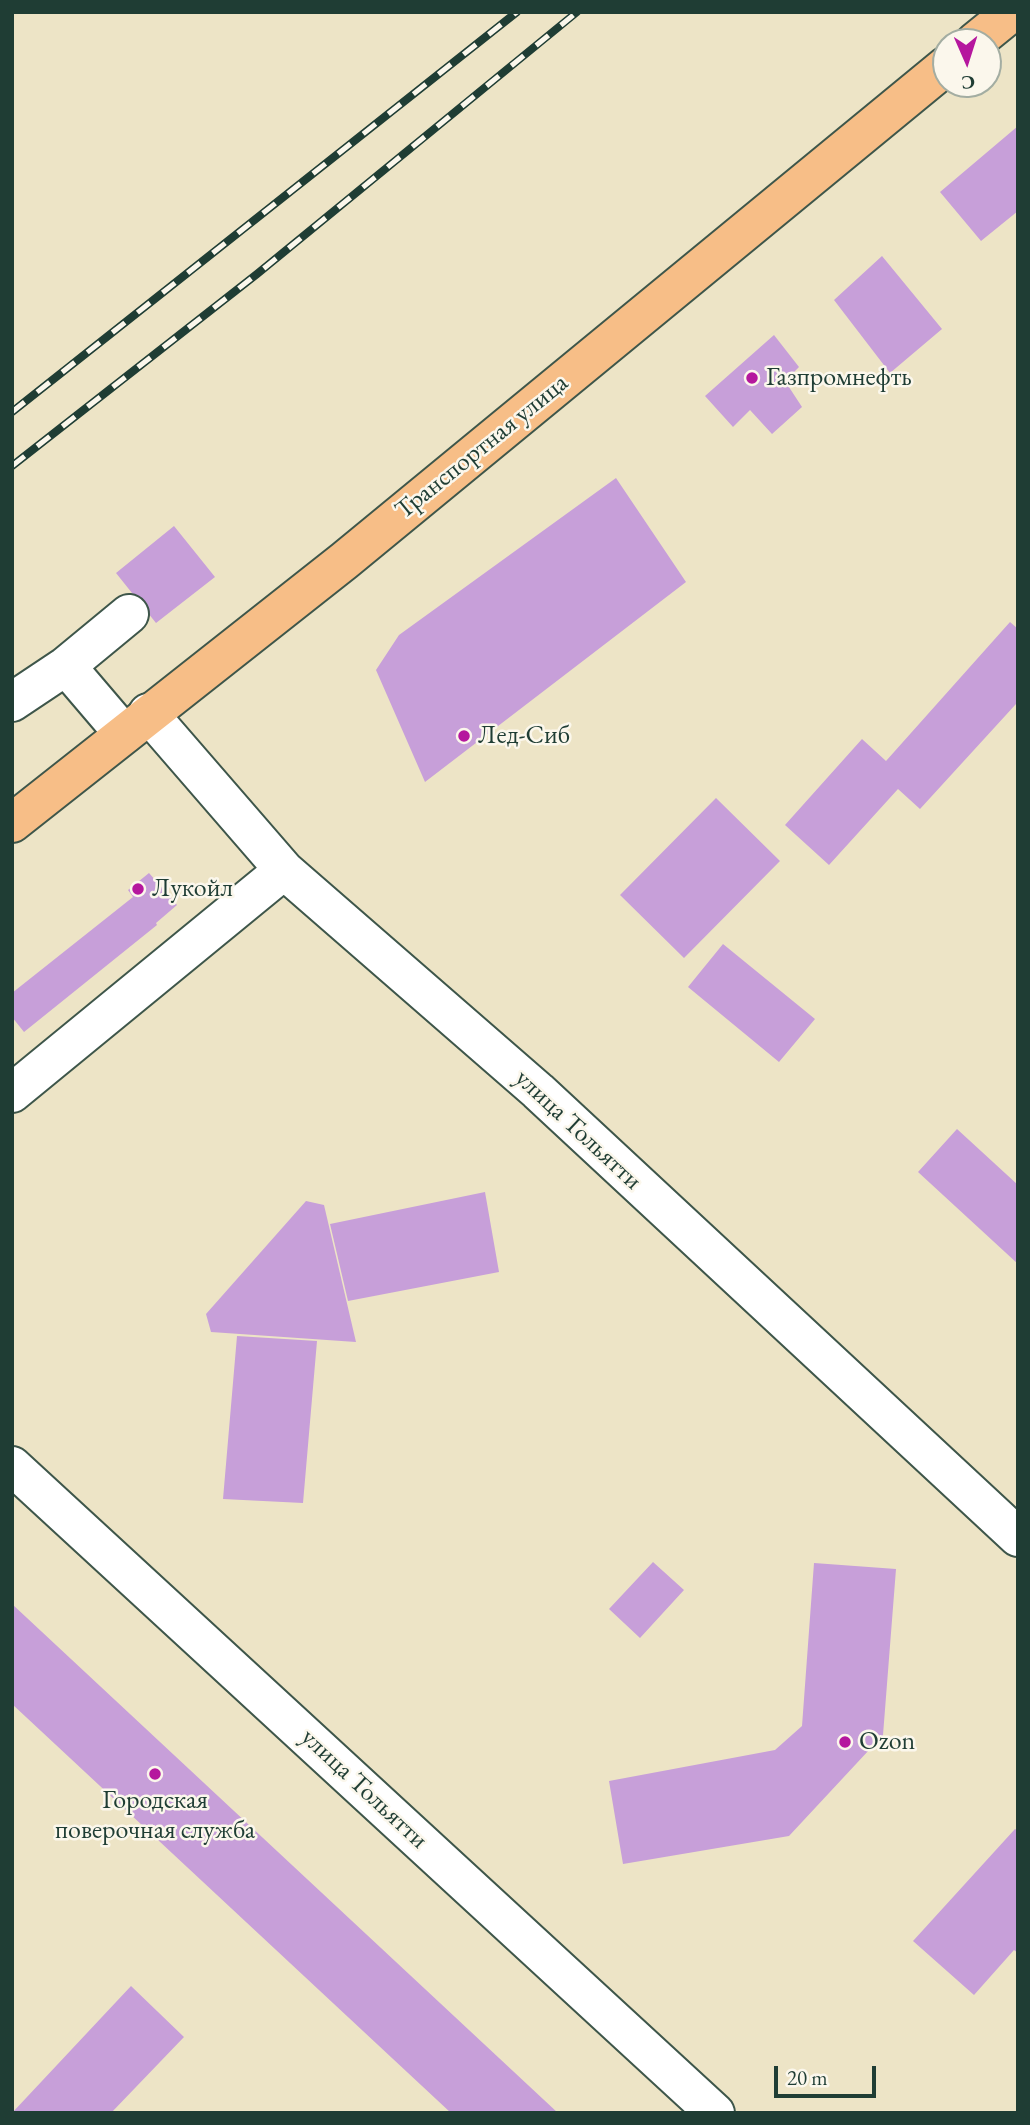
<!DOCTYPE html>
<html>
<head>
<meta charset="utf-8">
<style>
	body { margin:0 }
	#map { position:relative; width:1030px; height:2125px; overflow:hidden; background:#ede4c6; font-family:"EB Garamond",serif }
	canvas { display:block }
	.frame { position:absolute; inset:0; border:14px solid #1f3d34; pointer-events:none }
	.north { position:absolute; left:932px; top:28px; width:70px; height:70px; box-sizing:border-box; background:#fbf7ec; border:2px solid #a3ada2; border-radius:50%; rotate:177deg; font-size:19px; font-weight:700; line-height:28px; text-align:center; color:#1f3d34 }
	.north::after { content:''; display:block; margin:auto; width:24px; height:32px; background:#b5179e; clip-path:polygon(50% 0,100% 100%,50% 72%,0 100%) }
	.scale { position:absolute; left:774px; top:2066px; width:102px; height:32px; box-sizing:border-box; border:4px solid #1f3d34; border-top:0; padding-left:9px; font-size:21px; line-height:24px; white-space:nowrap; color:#1f3d34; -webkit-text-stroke:5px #fbf7ec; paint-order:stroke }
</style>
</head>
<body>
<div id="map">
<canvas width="1030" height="2125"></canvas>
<div class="frame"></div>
<div class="north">С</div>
<div class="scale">20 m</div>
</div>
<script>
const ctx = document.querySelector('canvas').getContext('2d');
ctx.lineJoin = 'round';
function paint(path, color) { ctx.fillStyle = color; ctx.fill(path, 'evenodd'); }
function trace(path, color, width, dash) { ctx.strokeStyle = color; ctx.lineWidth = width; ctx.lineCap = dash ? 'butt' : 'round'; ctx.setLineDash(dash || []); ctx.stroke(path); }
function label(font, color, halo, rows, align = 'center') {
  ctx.font = font + ' "EB Garamond",serif'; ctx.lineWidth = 5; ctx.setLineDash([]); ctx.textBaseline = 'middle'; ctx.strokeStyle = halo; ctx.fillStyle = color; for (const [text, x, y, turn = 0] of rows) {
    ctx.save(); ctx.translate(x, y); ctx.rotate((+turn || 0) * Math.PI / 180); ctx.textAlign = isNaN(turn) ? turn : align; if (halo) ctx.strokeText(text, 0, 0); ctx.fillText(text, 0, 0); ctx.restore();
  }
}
paint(new Path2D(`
	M1018,126v85l-37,30 -41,-49z
	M882,256l60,73 -52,44 -56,-73z
	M774,335l25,32 -14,14 17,26 -30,27 -22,-24 -17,17 -28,-31z
	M616,478l70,104 -261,200 -49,-112 23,-35z
	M174,526l41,51 -59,46 -40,-50z
	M1010,622l8,7v76l-2,-1 -96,105 -22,-20 -69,76 -44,-40 77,-86 24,22z
	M716,798l64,63 -96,97 -64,-63z
	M149,873l28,32 -21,18 1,2 -133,107 -12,-15v-24l121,-96 -5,-7z
	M723,944l92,75 -36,43 -91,-75z
	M957,1129l61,56v79l-100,-92z
	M485,1192l14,80 -151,29 -18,-77z
	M306,1201l18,4 32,137 -145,-10 -5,-18z
	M237,1336l80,5 -14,162 -80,-4z
	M653,1562l31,28 -44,48 -31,-29z
	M814,1563l82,6 -13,166 -94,101 -166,28 -14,-83 166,-31 27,-24z
	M12,1604l546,509h-107l-439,-409z
	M1015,1829l3,2v122l-4,-3 -40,45 -61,-54z
	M131,1986l53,51 -73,76h-99z`), '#c79fd9');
const minor = new Path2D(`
	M66,666l58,68
	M12,702l54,-36 63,-52
	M148,713l136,157 254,221 480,446
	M12,1093l272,-223
	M12,1466l703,647`);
const major = new Path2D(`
	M975,42l37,-30
	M12,823l332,-262 602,-495`);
trace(minor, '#3e564a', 42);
trace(major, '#3e564a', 42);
trace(minor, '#fff', 38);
trace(major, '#f7be87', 38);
const rail = new Path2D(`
	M12,412l505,-400
	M12,466l245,-192 320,-262`);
trace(rail, '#1f3d34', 8);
trace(rail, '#fbf7ec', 5, [16]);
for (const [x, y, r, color] of [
	[752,378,7,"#b5179e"],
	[464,736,7,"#b5179e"],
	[138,889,7,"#b5179e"],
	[845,1742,7,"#b5179e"],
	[155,1774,7,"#b5179e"]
]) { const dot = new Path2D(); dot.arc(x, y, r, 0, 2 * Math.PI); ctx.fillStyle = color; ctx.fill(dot); trace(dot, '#fbf7ec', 2.5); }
label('26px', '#1f3d34', '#fbf7ec', [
	["Газпромнефть",766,378],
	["Лед-Сиб",478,736],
	["Лукойл",152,889],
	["Ozon",859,1742],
	["Городская",155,1801,"center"],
	["поверочная служба",155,1831,"center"]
], 'left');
label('26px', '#1f3d34', '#fbf7ec', [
	["Транспортная улица",482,447,-39],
	["улица Тольятти",578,1130,43],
	["улица Тольятти",364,1789,43]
]);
</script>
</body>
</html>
